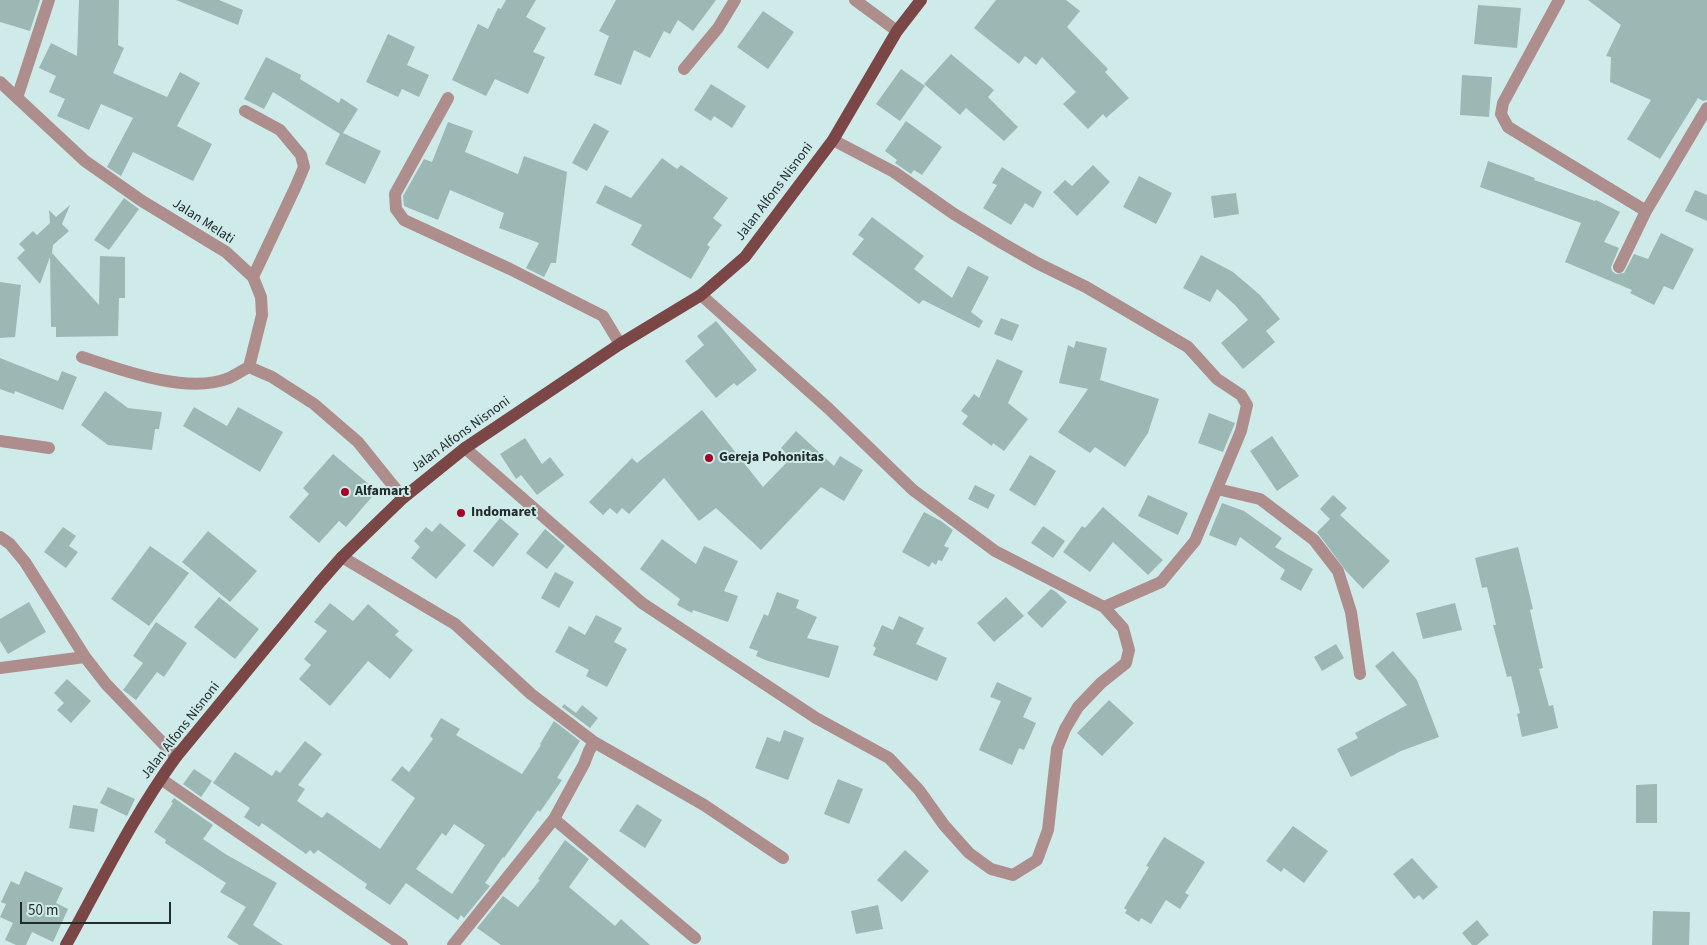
<!DOCTYPE html>
<html>
<head>
<meta charset="utf-8">
<style>
	body { margin:0 }
	#map { position:relative; width:1707px; height:945px; overflow:hidden; background:#cfebe9; font-family:"Source Sans 3",sans-serif }
	canvas { display:block }
	.scale { position:absolute; left:20px; top:902px; width:151px; height:22px; box-sizing:border-box; border:2px solid #222c2c; border-top:0; padding-left:6px; font-size:15px; line-height:18px; white-space:nowrap; color:#222c2c; -webkit-text-stroke:4px #cfebe9; paint-order:stroke }
</style>
</head>
<body>
<div id="map">
<canvas width="1707" height="945"></canvas>
<div class="scale">50 m</div>
</div>
<script>
const ctx = document.querySelector('canvas').getContext('2d');
ctx.lineJoin = 'round';
function paint(path, color) { ctx.fillStyle = color; ctx.fill(path, 'evenodd'); }
function trace(path, color, width, dash) { ctx.strokeStyle = color; ctx.lineWidth = width; ctx.lineCap = dash ? 'butt' : 'round'; ctx.setLineDash(dash || []); ctx.stroke(path); }
function label(font, color, halo, rows, align = 'center') {
  ctx.font = font + ' "Source Sans 3",sans-serif'; ctx.lineWidth = 4; ctx.setLineDash([]); ctx.textBaseline = 'middle'; ctx.strokeStyle = halo; ctx.fillStyle = color; for (const [text, x, y, turn = 0] of rows) {
    ctx.save(); ctx.translate(x, y); ctx.rotate((+turn || 0) * Math.PI / 180); ctx.textAlign = isNaN(turn) ? turn : align; if (halo) ctx.strokeText(text, 0, 0); ctx.fillText(text, 0, 0); ctx.restore();
  }
}
paint(new Path2D(`
	M0,0h40l-10,31 -30,-9z
	M79,0h40l-1,45 6,3 -11,25 54,24 13,-25 20,11 -23,43 35,18 -19,37 -60,-29 -12,24 -14,-9 26,-49 -32,-14 -12,26 -32,-14 8,-17 -16,-7 7,-16 -17,-8 12,-25 26,13z
	M176,0h43l24,10 -5,15z
	M506,0h30l-10,17 20,11 -13,24 12,5 -17,37 -33,-15 -9,17 -34,-16 26,-56 10,5 10,-21 3,1z
	M616,0h100l-23,31 -15,-11 -8,14 -6,-3 -14,27 -16,-8 -13,35 -27,-10 15,-39 -10,-5z
	M996,0h70l14,11 -13,16 41,42 -3,3 24,26 -23,20 -3,-4 -15,15 -25,-25 13,-12 -34,-35 -6,8 -11,-9 -6,8 -45,-36z
	M1588,0h119v100l-4,1 -5,-3 -38,61 -33,-20 24,-39 -41,-18 1,-25 -5,-1 15,-31z
	M1478,5l43,3 -4,40 -43,-4z
	M763,11l31,21 -26,37 -31,-22z
	M388,34l27,13 -8,18 22,10 -10,22 -17,-8 -4,8 -32,-15z
	M951,54l43,36 -6,7 30,30 -14,14 -38,-33 -6,7 -36,-31z
	M266,57l35,18 -1,4 39,24 2,-5 17,11 -15,24 38,18 -16,33 -40,-20 15,-30 -67,-42 -9,17 -20,-10z
	M901,69l24,17 -25,35 -24,-17z
	M1462,75l30,2 -3,40 -29,-2z
	M711,84l35,22 -14,22 -18,-12 -3,5 -17,-11z
	M906,121l36,26 -20,28 -8,-5 -3,4 -16,-11 2,-3 -12,-9z
	M448,122l25,9 -8,21 53,22 6,-18 43,16 -11,91h-5l-7,14 -18,-9 13,-25 -40,-15 5,-15 -54,-23 -12,30 -34,-14 -1,-10 21,-37 8,3z
	M594,123l15,8 -22,40 -15,-8z
	M662,158l15,11 4,-4 47,33 -15,20 9,7 -15,20 3,2 -19,32 -60,-34 11,-20 -46,-22 9,-18 26,13z
	M1488,161l47,17 -1,2 61,21 1,-1 24,12 -16,30 15,6 -8,19 1,4 4,3 8,-1 10,-19 14,5 13,-26 33,16 -21,41 -9,-4 -10,19 -24,-12 2,-3 -67,-28 16,-39 -101,-36z
	M1093,165l17,17 -33,34 -24,-24 12,-12 7,6z
	M1002,167l40,25 -9,16 -8,-5 -14,22 -28,-17 14,-23 -5,-2z
	M1139,176l33,17 -16,31 -33,-17z
	M1695,190l12,5v26l-22,-10z
	M1236,193l3,21 -25,4 -3,-22z
	M124,198l15,11 -30,41 -15,-10z
	M70,205l-8,19 7,7 -16,14 -1,8 47,52 1,-49 25,1v41h-6l-1,38 -62,1v-10h-5l-1,-70 -10,27 -23,-26 8,-8 -6,-6 14,-13 4,4 13,-12 -1,-13 7,7z
	M872,217l52,39 -10,13 38,29 16,-32 21,11 -18,35 12,9 -4,7 -56,-28 -4,4 -67,-50 12,-15 -6,-4z
	M1201,255l32,17 27,23 20,24 -14,12 9,11 -32,27 -22,-26 27,-23 -13,-15 -18,-16 -7,13 -27,-14z
	M0,282l21,3 -6,52 -15,1z
	M1001,318l18,7 -7,16 -18,-7z
	M716,321l41,49 -20,16 -3,-3 -18,15 -31,-37 19,-16 -7,-9z
	M1076,341l31,7 -7,32 59,19 -11,34 -23,34 -30,-20 -5,6 -32,-21 30,-43 -29,-6 9,-38 6,3z
	M0,358l58,23 4,-10 15,6 -14,33 -48,-19 -1,3 -14,-5z
	M997,359l26,12 -15,32 20,16 -24,32 -11,-8 -1,3 -30,-22 6,-8 -7,-5 13,-17 5,4z
	M105,391l23,17 34,4 -3,17h-4l-3,21 -44,-5 -27,-20z
	M194,407l33,19 11,-19 45,25 -23,40 -77,-46z
	M702,410l61,77 28,-29 -10,-10 15,-17 38,35 6,-10 23,14 -19,31 -23,-14 -60,63 -45,-42 -17,13 -35,-43 -35,36 -7,-6 -5,6 -7,-6 -7,7 -14,-13 43,-44 5,5z
	M1209,413l26,10 -12,29 -25,-9z
	M1272,436l27,40 -22,15 -27,-40z
	M525,438l17,26 8,-7 14,18 -27,20 -16,-20 -5,4 -16,-25z
	M333,454l44,37 -31,36 -7,-6 -20,22 -30,-26 20,-23 -6,-6z
	M1030,455l26,16 -21,35 -26,-16z
	M975,485l20,10 -7,14 -20,-10z
	M1148,495l40,18 -10,22 -40,-19z
	M1333,495l14,13 -7,7 50,46 -27,28 -17,-18 -29,-39 13,-13 -10,-10z
	M1222,503l22,8 38,27 -7,9 38,22 -12,22 -21,-12 5,-9 -45,-33 -4,9 -27,-11z
	M1103,507l60,53 -15,15 -35,-33 -23,30 -27,-20 19,-26 3,2z
	M924,512l17,9 12,9 -9,16 5,2 -7,13 -4,-1 -2,5 -4,-3 -3,5 -27,-15z
	M500,518l19,16 -26,33 -20,-16z
	M440,523l26,22 -30,34 -25,-21 9,-11 -6,-6 12,-14 6,5z
	M1043,526l22,15 -12,17 -22,-15z
	M63,527l13,9 -7,10 9,6 -12,16 -22,-16z
	M545,529l20,17 -18,23 -21,-16z
	M208,531l49,40 -27,31 -48,-40z
	M662,539l34,25 8,-18 34,15 -14,30 14,5 -10,26 -35,-12 -1,3 -15,-8 3,-6 -40,-30z
	M150,546l39,27 -40,53 -38,-27z
	M1518,547l15,62 -3,1 13,58 -4,1 10,37 4,-1 5,23 -36,9 -5,-23 3,-1 -9,-37 -4,1 -14,-52h3l-9,-38 -5,1 -7,-30z
	M555,572l19,10 -15,26 -18,-10z
	M1051,589l5,3 11,10 -25,26 -15,-15z
	M777,592l22,8 -3,8 21,9 -10,21 32,8 -10,32 -61,-17 -12,-5 2,-5 -9,-3 15,-34 4,2z
	M219,597l40,32 -24,30 -41,-32z
	M1006,597l18,19 -30,26 -17,-19z
	M29,602l17,30 -38,22 -8,-13v-22z
	M330,603l23,18 15,-17 31,27 -4,4 18,15 -23,29 -22,-18 -38,45 -31,-27 12,-14 -7,-6 23,-28 -13,-9z
	M1455,603l7,27 -39,9 -7,-26z
	M596,615l26,13 -8,14 13,7 -20,38 -21,-11 3,-6 -34,-18 14,-26 16,9z
	M899,616l25,12 -8,16 31,14 -10,23 -64,-26 3,-7 -3,-2 9,-21 11,5z
	M156,622l31,21 -23,34 -7,-5 -21,28 -13,-10 20,-27 -10,-7z
	M1336,644l8,14 -22,13 -8,-14z
	M1393,651l24,29 22,57 -38,14 -50,26 -14,-28 21,-11 -3,-5 52,-28 -32,-39z
	M67,679l24,22 -20,22 -14,-13 7,-7 -10,-10z
	M997,682l35,16 -9,19 13,6 -12,27 -5,-2 -7,17 -33,-15 22,-49 -11,-4z
	M1109,700l25,23 -32,33 -25,-23z
	M564,704l12,9 6,-8 16,13 -8,10 -28,-21z
	M441,718l19,11 -4,6 66,39 19,-29 -1,-1 14,-23 26,20 -23,37 5,2 -22,32 -2,-2 -34,48 -1,-1 -18,26 5,3 -26,32 -3,-3 -3,5 -52,-37 -16,22 -25,-17 2,-4 -49,-34 -4,4 -4,-4 -4,4 -44,-31 -3,4 -15,-10 6,-9 -37,-25 22,-31 37,24 4,-6 4,3 25,-32 17,13 -24,31 7,4 -8,12 25,17 5,-6 53,37 35,-51 -24,-18 11,-14 7,6 24,-33 -3,-3zM454,824l31,21 -33,49 -36,-25 26,-36 4,3z
	M784,730l20,8 -16,42 -33,-12 12,-31 13,5z
	M194,769l18,12 -11,16 -18,-13z
	M838,779l25,10 -14,35 -25,-10z
	M1657,784v39h-21v-38z
	M108,787l27,12 -8,17 -27,-13z
	M174,798l39,27 -10,14 24,16 50,28 -24,42 30,20h-44l-12,-8 19,-30 -26,-15 6,-9 -61,-40 1,-3 -12,-8 19,-29 -2,-1z
	M637,804l25,16 -17,28 -26,-17z
	M73,805l25,4 -4,23 -25,-4z
	M1293,826l35,25 -24,32 -20,-15 -3,4 -15,-11z
	M1164,837l41,25 -20,31 4,2 -9,14 -14,-9 -15,24 -10,-6 -2,4 -14,-9 2,-3 -3,-2 25,-41 -3,-1z
	M565,840l24,19 -20,28 46,39 6,-7 29,26h-149l-24,-17 26,-32 15,11 22,-27 -2,-1z
	M905,850l24,21 -27,31 -25,-22z
	M1412,858l26,29 -15,13 -4,-5 -5,4 -21,-25z
	M25,871l38,17 -7,15 12,6 -15,33 -21,-10 -6,13h-10l-11,-5 8,-17 -13,-6 6,-13 -5,-2 10,-21 8,4z
	M878,905l5,24 -27,5 -5,-23z
	M1653,911l37,1 -1,33h-37z
	M1477,920l12,15 -12,10h-5l-10,-12z`), '#9cb8b5');
trace(new Path2D(`
	M855,0l42,31
	M1559,0l-56,103 -2,11 7,13 138,84
	M684,69l34,-41 17,-28
	M0,82l85,79 57,40 84,51 27,25 8,20 1,18 -13,52 23,10 42,27 44,38 45,56
	M17,98l32,-98
	M448,98l-53,96 1,15 8,11 106,49 93,47 17,28
	M245,111l35,19 21,25 3,12 -8,19 -43,91
	M833,140l61,32 60,42 48,29 35,20 49,24 102,60 29,32 24,16 6,10 -6,26 -46,110 -34,41 -57,25
	M1619,267l27,-56 61,-103
	M82,357c39,13 106,38 147,21 7,-3 14,-8 20,-11
	M0,441l49,7
	M465,448l177,155 174,115 73,40 30,32 25,35 25,28 22,16 22,6 24,-15 11,-30 9,-81 8,-20 13,-22 23,-24 25,-20 3,-13 -6,-22 -19,-21 -109,-56 -82,-61 -85,-82 -127,-113
	M1217,489l43,10 54,41 24,31 13,41 9,62
	M0,537l10,7 15,18 60,95 21,27 70,73
	M342,557l113,67 76,70 63,48 -5,9 -5,13 -30,55 -101,126
	M0,668l85,-11
	M594,742l110,63 79,53
	M161,779l241,166
	M554,819l141,119`), '#ad8e8d', 12);
trace(new Path2D(`
	M66,945c35,-63 67,-129 110,-188l144,-175 22,-25 61,-59 62,-50 155,-104 81,-49 44,-38 88,-117 64,-109 24,-31`), '#7b4646', 12);
for (const [x, y, r, color] of [
	[709,458,5,"#a20326"],
	[345,492,5,"#a20326"],
	[461,513,5,"#a20326"]
]) { const dot = new Path2D(); dot.arc(x, y, r, 0, 2 * Math.PI); ctx.fillStyle = color; ctx.fill(dot); trace(dot, '#cfebe9', 2); }
label('14px', '#222c2c', '#cfebe9', [
	["Jalan Alfons Nisnoni",775,192,-53],
	["Jalan Melati",203,222,33],
	["Jalan Alfons Nisnoni",461,435,-36],
	["Jalan Alfons Nisnoni",181,731,-52]
]);
label('bold 14px', '#222c2c', '#cfebe9', [
	["Gereja Pohonitas",719,458],
	["Alfamart",355,492],
	["Indomaret",471,513]
], 'left');
</script>
</body>
</html>
